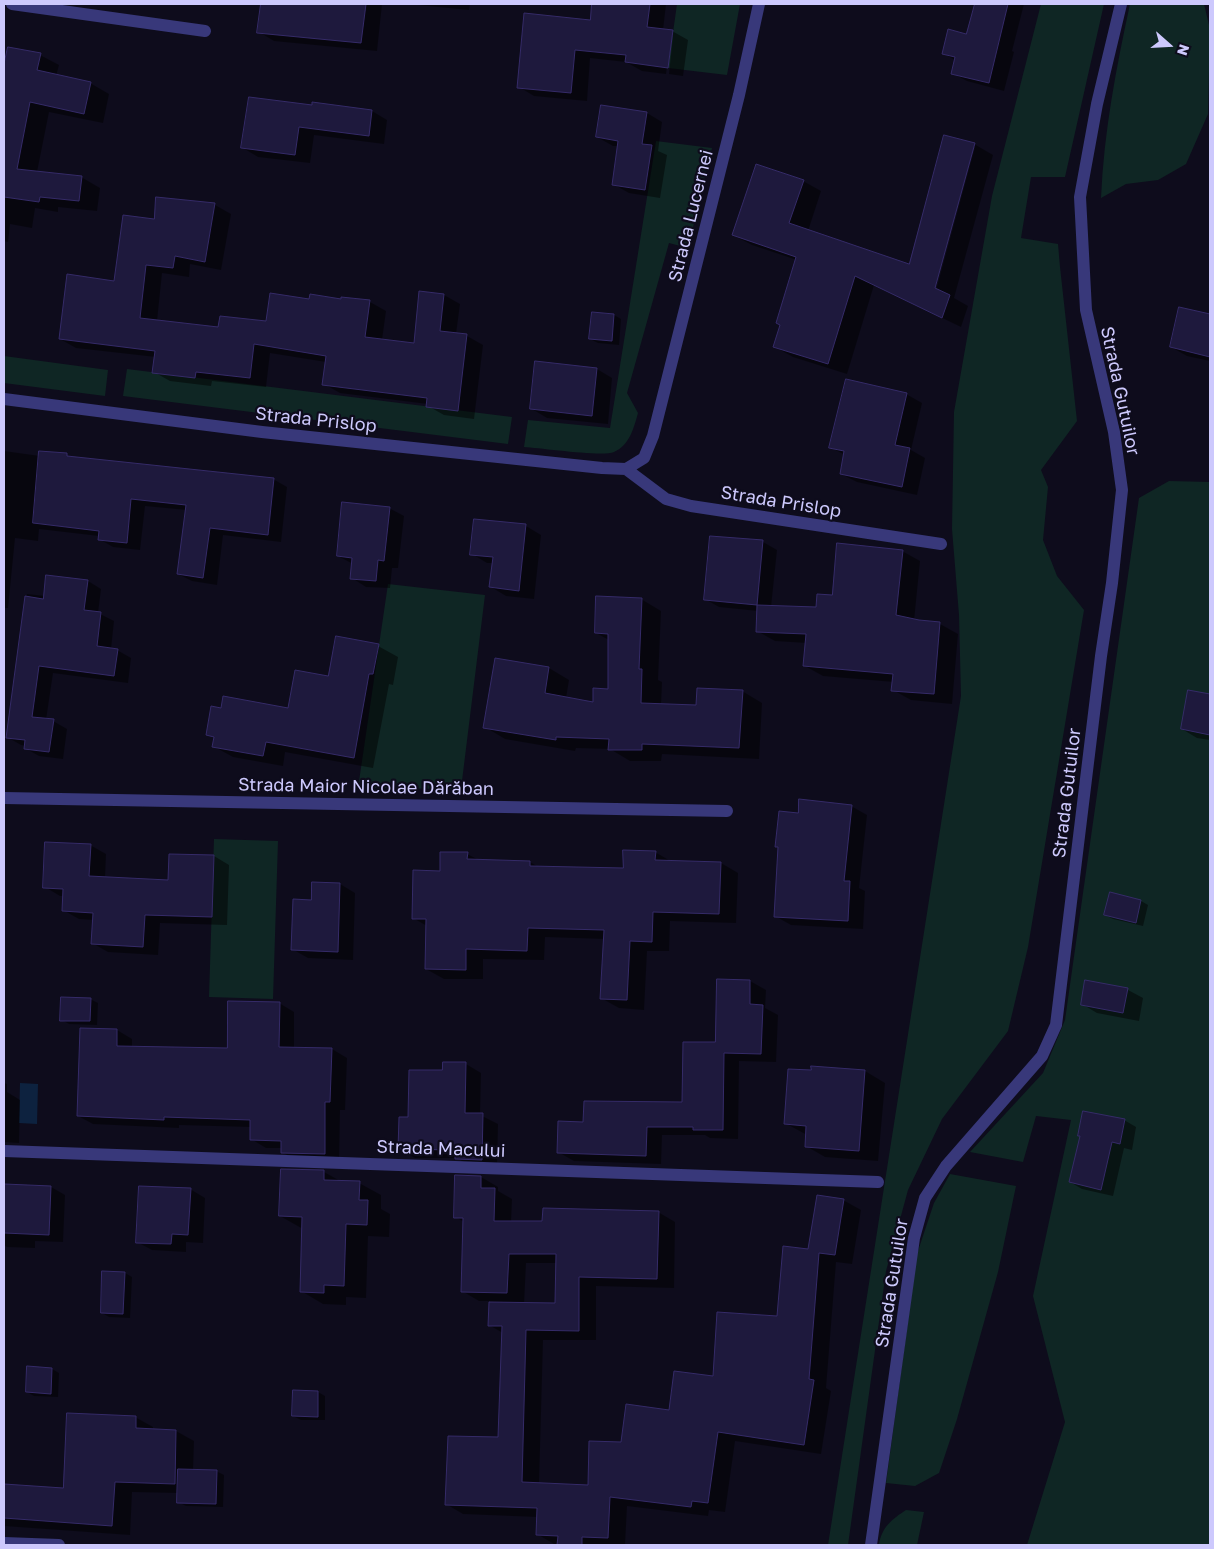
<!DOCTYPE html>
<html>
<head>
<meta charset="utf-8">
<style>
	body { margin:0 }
	#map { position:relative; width:1214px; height:1549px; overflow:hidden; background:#0e0c1c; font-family:"Golos Text",sans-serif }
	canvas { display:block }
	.frame { position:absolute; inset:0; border:5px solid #cdc9fd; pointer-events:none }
	.north { position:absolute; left:1144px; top:20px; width:50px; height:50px; -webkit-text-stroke:4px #0e0c1c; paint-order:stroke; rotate:109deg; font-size:14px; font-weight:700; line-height:20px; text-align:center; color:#cdc9fd }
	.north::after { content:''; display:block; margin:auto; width:18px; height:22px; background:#cdc9fd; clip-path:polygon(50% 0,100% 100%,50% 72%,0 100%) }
</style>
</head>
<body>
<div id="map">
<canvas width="1214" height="1549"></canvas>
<div class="frame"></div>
<div class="north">N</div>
</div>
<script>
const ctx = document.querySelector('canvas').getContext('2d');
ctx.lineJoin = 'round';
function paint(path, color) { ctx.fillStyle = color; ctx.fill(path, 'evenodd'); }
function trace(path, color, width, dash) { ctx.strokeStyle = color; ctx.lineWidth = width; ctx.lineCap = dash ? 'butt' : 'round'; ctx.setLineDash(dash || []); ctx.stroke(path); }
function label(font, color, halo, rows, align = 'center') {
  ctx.font = font + ' "Golos Text",sans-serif'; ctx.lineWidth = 4.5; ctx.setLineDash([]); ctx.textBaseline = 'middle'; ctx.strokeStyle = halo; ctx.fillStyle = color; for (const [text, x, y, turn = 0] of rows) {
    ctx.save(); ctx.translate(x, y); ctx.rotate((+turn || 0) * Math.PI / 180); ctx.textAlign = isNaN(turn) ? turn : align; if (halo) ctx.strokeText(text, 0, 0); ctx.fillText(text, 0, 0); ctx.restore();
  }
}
paint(new Path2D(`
	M677,4h63l-13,71 -59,-7z
	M1041,4h63l-39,173h-34l-10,61 37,6 2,23 17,154 -36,49 7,17 -5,53 14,36 27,34 -56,337 -20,84 -66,88 -34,71 -22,81 -38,274h-20l133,-849 -2,-81 -7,-86 2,-117 38,-216z
	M1130,4h74l6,25 -2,85 -22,50 -28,16 -32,4 -25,14c3,-67 15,-129 29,-194z
	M656,141l56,7 -24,100 -19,-5 -42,150 11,20c-4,14 -8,32 -24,39 -12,5 -73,-4 -90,-5l4,-27 82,8z
	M4,356l104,14 -3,26 -101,-13z
	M127,369l385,48 -4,27 -385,-48z
	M1169,481l41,1v1063h-183l38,-123 -32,-126 38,-176 -35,-4 -13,46 -53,-10 73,-79 22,-53 74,-522z
	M388,584l97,11 -24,194 -103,-1z
	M214,839l64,2 -5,158 -64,-2z
	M950,1174l66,12 -18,86 -41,147 -18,54 -24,13 -29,-3 31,-229 17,-51z
	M906,1510l18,2 -7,33h-38c2,-17 13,-26 27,-35z`), '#0f2624');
paint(new Path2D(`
	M20,1083l18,1 -1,40 -18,-1z`), '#0d223f');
paint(new Path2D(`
	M262,4h120l-5,47 -103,-10 -15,-9z
	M408,4h62l-1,6z
	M593,4h73l-3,26 9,1 16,9 -5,36 -14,-2 4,-38h-2l-5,38 -24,-3 -16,-9 -36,-4 -3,43 -53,-5 -15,-9 72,-66z
	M976,4h48l-12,47 2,1 -10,39 -37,-10 -15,-8 3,-13 -12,-7 24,-17z
	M40,55l19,10 -3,11 34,7 19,11 -6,29 -54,-11 -12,60 44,5 19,11 -3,23 -39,-4v5l-23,-4 -3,20 -22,-4 -2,18 -4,-1v-184z
	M313,106l59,5 15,9 -3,24 -70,-9 -4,28 -52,-6 -15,-9z
	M647,113l15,9 -4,29 9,4 -7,43 -31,-5 -16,-9 6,-38h-6l-16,-9z
	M945,136l29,8 19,11 -39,143 14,8 -7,21 -87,-42 -27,89 -54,-17 -18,-10 7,-22 -4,-2 19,-63 -45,-15 -19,-10 23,-70 47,16 18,10 -13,40 102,34zM972,147h3l-40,147h-2z
	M215,205l16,9 -10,56 -31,-6 -1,13 -27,-4 -5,48 63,7 47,-6 43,-21 60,1 16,9 -4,29 33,4 29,-49 16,9 -4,30 11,2 16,9 -9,74 -30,-4 -16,-9v-2l-88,-11 -16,-9 2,-22 -56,-9 -4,34 -54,-6 -1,5 -41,-5 -16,-9 2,-15 -80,-9 -16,-9 56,-57 39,-62z
	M1180,308l30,7v46l-23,-5 -16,-9z
	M614,315l7,4 -2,26 -21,-2 -8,-4z
	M536,363l61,6 15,9 -4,46 -61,-6 -15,-9z
	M906,394l16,9 -11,47 14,8 -8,37 -60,-13 -16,-8 4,-19 -15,-8z
	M4,451l36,5 26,-1 6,3 201,21 14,8 -6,55 -58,-7 -6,50 -25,-4 -14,-7 9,-64 -42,-4 -5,44 -27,-3 -14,-8v-3l-60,-7 -1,12 -23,-3 -7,70h-4z
	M389,508l15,8 -6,52h-6l-2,20 -24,-1 -14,-9 1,-14 -15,-8z
	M475,520l51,6 15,9 -7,64 -28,-3 -15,-9 2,-24h-6l-15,-9z
	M711,537l52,5 14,8 -6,57 46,2 16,-13 69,-45 18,10 -6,60 26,3 18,10 -6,70 -41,-4 -18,-10 1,-8 -71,-6 -18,-10 2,-23 -32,-2 -18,-10 1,-20 -39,-4 -14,-8z
	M88,581l13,8 -3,24 16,8 -3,28 6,1 14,8 -3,25 -75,-10 -7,47 7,1 14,8 -4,30 -24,-3 -14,-8 1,-2 -5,-1 -14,-8 20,-143 18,2z
	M641,599l20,12 -3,69 4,2 -1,23 37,1 44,-15 20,12 -3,56 -97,-5 -1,7h-31l-20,-12 -34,-1 -1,3 -70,-12 -20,-12 11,-68 53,9 20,12 -3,18 28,5 15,-13v-50l-13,-7z
	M378,646l20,11 -5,28 -4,-1 -16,84 -88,-16 -2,14 -50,-9 -20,-11 2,-7 -8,-5 15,-25h67l40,-31z
	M1189,692l21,3v45l-13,-2 -15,-9z
	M851,806l16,9 -8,73 6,3 -2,38 -72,-4 -16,-9 4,-68 -3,-1 23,-33z
	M90,845l16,9 -1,24 64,4 45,-26 15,9 -2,60 -67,-2 -2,32 -50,-3 -16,-9 2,-23 -15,-1 -16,-9 1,-14h-4l-15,-9z
	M655,852l17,10 49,1 17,10 -2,50 -66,-2 -1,30h-22l-3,59 -25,-2 -18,-10 4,-59 -60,-2 -1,23 -61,-1v20h-39l-18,-10 1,-43 -14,-8 28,-46 26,-18 12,6 51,2 10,6 84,1z
	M340,884l15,9 -2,67 -45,-2 -16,-9 20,-48z
	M1141,901l7,4 -5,21 -30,-7 -8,-4z
	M718,980l32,1 16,9 -1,18 13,7 -2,47 -37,-1 -1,78 -28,-1 -5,-3h-43l-1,29 -87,-3 -16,-9 26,-29 99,-20 33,-60z
	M1128,990l15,8 -4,23 -42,-8 -15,-9z
	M90,999l8,4 -1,22 -28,-1 -7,-4z
	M279,1003l15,9v36l38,1 15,9 -2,52h-5l-1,52 -42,-1 -15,-9v-4h-16l-15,-9v-12l-72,-2v3l-86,-4 -15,-8 3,-87 36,1 15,9v8l96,3z
	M466,1064l15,9 -1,42 18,9 -1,44 -25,-1 -15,-9h-42l-16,-9 45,-77z
	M812,1067l53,4 20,12 -7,78 -53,-4 -19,-11 1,-11 -22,-12 27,-51z
	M4,1083l3,1v8l13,8 -1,43 -15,-1z
	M1124,1120l12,7 -4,23 -8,-2 -11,48 -31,-7 -12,-7z
	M282,1170l42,2 18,10 17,1 22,12v14l9,5 -1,23 -21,-1 -2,62 -20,-1v8l-23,-1 -22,-13 2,-62 -23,-13z
	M456,1176l25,1 17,10v4l14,8 -1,23h33l114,-10 17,10 -1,66 -78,-2v54h-53l-4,144 50,3 33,-44 48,-32 44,-33 64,-61 31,-67 34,-50 18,10 -9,54 -16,-2 -10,126 5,3 -10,63 -86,-13 -10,71 -16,-2 -1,6 -81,-10 -2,39 -71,-1 -17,-10 1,-17 -75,-3 -17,-10 53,-65 4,-106 -14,-8 1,-24h-11l-17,-10 2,-69 -8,-5zM526,1263h31v42l-33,-1z
	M4,1185l47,2 14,8 -2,47 -28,-1v7l-28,-1 -3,-2z
	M190,1189l15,9 -2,45 -17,-1v10l-34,-2 -15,-8z
	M125,1273l7,4 -2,41 -21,-1 -7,-4z
	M28,1368l24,1 7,4 -1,24 -24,-1 -7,-4z
	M318,1392l7,4v24h-24l-8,-4z
	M135,1417l18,10v3l23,1 18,10 -1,30h23l8,4 -1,32 -37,-1 -8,-4 1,-9 -47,-1 -2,43 -126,-9v-79l1,1 -1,37 60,4z`), '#0007');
const building = new Path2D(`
	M261,4h105l-5,39 -104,-10z
	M592,4h58l-3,23 26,3 -5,38 -43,-6 1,-7 -51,-5 -4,43 -54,-5 7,-75 66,7z
	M975,4h33l-19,79 -38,-9 4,-17 -13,-3 6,-25 18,5z
	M8,47l33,6 -4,17 54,12 -7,32 -54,-12 -13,67 65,7 -3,25 -39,-4 -1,5 -35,-5v-133z
	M249,97l63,8v-3l60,8 -3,26 -70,-9 -4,28 -54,-7z
	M601,105l46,7 -5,32 10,1 -7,45 -33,-5 6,-44 -22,-4z
	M944,135l31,8 -40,145 15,7 -8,23 -87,-42 -27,88 -55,-17 7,-22 -4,-2 20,-66 -64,-22 24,-71 48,16 -15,43 120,41z
	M156,197l59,6 -10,59 -30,-6 -2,12 -27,-3 -6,53 78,9 2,-11 46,5 4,-28 39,6 1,-5 31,5v-2l29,3 -5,37 49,6 5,-52 25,3 -4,37 27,3 -9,77 -32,-4 1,-9 -105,-13 4,-29 -72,-12 -4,34 -54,-6 -1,6 -43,-5 3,-22 -96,-12 8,-65 47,7 9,-66 31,4z
	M1179,307l31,7v43l-40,-10z
	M592,312l22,2 -2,27 -23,-2z
	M535,361l62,7 -5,48 -62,-7z
	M846,379l61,14 -12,52 15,3 -8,39 -62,-13 4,-23 -15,-3z
	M39,451l28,2v3l207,22 -6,57 -58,-7 -7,50 -26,-4 9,-69 -55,-6 -4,44 -29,-3 1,-9 -66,-8z
	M342,502l48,5 -6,54 -6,-1 -2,21 -26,-2 2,-21 -15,-2z
	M474,519l52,5 -7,67 -30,-4 4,-30 -23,-2z
	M710,536l53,4 -6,65 -53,-5z
	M837,543l66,7 -7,65 23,5 21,2 -6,72 -43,-3 2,-17 -90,-8 3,-32 -50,-2 1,-27 59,2 1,-13 15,1z
	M46,575l42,5 -4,30 17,2 -4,34 21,3 -4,27 -75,-10 -7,51 22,2 -5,33 -25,-3 1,-9 -19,-2 19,-142 18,3z
	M596,596l46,2 -3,71h3l-1,34 55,2 1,-17 46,2 -4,58 -97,-4v6h-34l1,-11 -53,-2v3l-73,-12 12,-70 54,9 -4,26 48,9v-14l15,1v-55l-13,-1z
	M336,636l43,8 -6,30h-4l-15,84 -88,-16 -3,14 -51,-9 2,-10 -8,-2 5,-29 10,2 2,-12 65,12 7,-38 33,6z
	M1188,690l22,4v41l-29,-6z
	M799,799l53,6 -8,76h6l-2,40 -74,-4 4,-70h-3l4,-36 19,2z
	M45,842l46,2 -2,32 79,4 1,-26 45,1 -2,62 -67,-2 -2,32 -52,-3 2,-31 -31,-2 1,-22 -20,-1z
	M623,850l33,1 -1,9 66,2 -2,52 -66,-2 -1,30 -22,-1 -3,59 -27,-1 4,-69 -76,-2 -1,23 -61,-2v21l-41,-1 1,-50h-14l1,-49 27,1v-19h28l-1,7 63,2v5l93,2z
	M312,882l28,1 -2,69 -47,-2 2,-51 18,1z
	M1110,892l31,8 -5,23 -32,-8z
	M717,979l33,1v24l13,1 -2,49 -37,-1 -1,77h-30v-3h-46l-1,29 -89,-3 1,-32 25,1 1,-21 98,1 1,-60h32z
	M1085,980l43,8 -5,25 -42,-8z
	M61,997l30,1 -1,23h-30z
	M228,1001l52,1 -1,45 53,1 -2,54h-5v52l-44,-1v-12l-31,-1v-20l-86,-3v3l-87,-4 3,-88 37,1v17l110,2z
	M443,1062h23l-1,51h18l-1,47 -27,-1v-9l-57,-1 1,-32h9l1,-47h33z
	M811,1066l54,4 -6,81 -54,-4 1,-21 -22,-2 4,-55 23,1z
	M1083,1111l42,8 -5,25 -8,-2 -11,48 -32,-8 11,-46h-2z
	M281,1169l43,1v10l36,1 -1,19h9l-1,25 -21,-1 -2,62 -20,-1v8l-24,-1 2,-75 -23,-1z
	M455,1175l26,1v12h14l-1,33h48l1,-13 116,3 -2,68 -78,-2v54l-53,-1 -4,152 66,3 1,-44 32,1 5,-38 43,6 5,-39 39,5 4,-64 60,4 6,-70 25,3 9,-54 27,4 -9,56 -16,-2 -10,126 5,1 -10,65 -86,-13 -10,71 -16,-2 -1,6 -81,-10 -2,41 -26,-1v8h-25l1,-9 -22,-1 1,-27 -92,-3 3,-69 50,1 4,-111h-14l1,-24 66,1 1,-49h-47l-2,39 -46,-1 2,-74h-9z
	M4,1184l47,2 -2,49 -45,-2z
	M139,1186l52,2 -3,47 -16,-1 -1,10 -35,-1z
	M102,1271l23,1 -2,42 -22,-1z
	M27,1366l25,2 -1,26 -25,-2z
	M293,1390l25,1v26l-26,-1z
	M67,1413l69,3v12l40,2 -1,54 -60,-2 -3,44 -108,-8v-34l59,4z
	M178,1469l39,1 -1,34 -39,-1z`);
paint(building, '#1e193d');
trace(building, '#352b68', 1);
trace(new Path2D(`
	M12,4l193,27
	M4,399l258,33 340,36 24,1 18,-11 9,-22 86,-341 20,-91
	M626,469l40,30 25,7 250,38
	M4,798l723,13
	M4,1151l874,31
	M4,1543l55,2
	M871,1545l43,-307 11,-40 21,-32 96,-110 14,-31 45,-369 11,-73 10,-93 -8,-58 -28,-122 -6,-113 17,-93 24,-100`), '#38387a', 12);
label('18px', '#cdc9fd', '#0e0c1c', [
	["Strada Lucernei",691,216,-76],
	["Strada Gutuilor",1120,391,78],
	["Strada Prislop",316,420,6],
	["Strada Prislop",781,502,9],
	["Strada Maior Nicolae Dărăban",366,787,1],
	["Strada Gutuilor",1067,793,-83],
	["Strada Macului",441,1149,2],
	["Strada Gutuilor",892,1283,-81]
]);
</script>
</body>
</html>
